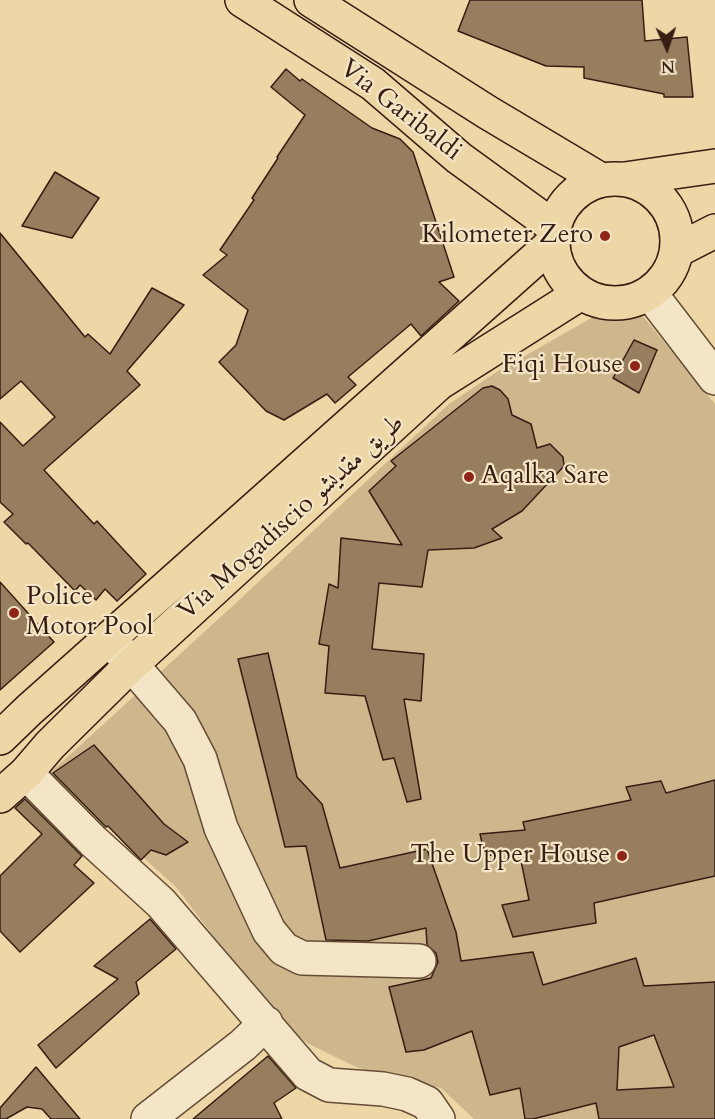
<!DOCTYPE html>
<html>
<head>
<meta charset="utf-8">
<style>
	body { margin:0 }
	#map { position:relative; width:715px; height:1119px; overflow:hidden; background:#edd7a6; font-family:Cardo,serif }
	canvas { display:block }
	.north { position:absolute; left:637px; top:18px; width:60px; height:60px; -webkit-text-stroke:4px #f3e5c5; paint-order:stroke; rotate:177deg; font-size:16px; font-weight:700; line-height:24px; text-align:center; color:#371d12 }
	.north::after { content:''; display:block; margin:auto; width:21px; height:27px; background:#371d12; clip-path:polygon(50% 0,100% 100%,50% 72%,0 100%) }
</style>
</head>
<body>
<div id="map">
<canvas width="715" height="1119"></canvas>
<div class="north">N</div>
</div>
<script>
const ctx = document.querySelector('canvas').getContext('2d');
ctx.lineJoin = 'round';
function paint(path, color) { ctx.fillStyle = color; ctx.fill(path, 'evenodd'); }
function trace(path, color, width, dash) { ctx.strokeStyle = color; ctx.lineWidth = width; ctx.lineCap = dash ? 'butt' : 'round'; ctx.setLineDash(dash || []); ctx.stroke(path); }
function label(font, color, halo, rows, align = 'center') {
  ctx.font = font + ' Cardo,Amiri,serif'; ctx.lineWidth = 4.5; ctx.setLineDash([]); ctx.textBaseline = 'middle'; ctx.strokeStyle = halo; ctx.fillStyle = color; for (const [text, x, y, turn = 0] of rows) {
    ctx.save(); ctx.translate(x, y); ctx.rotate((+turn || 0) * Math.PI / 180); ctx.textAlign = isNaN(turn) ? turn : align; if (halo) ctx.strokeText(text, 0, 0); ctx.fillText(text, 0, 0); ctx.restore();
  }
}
paint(new Path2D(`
	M641,314l74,90v715h-241l-33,-31 -43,-8 -42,-13 -49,-24 -34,-28 -97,-128 -126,-114 187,-171 212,-198 46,-31 98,-56z`), '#ceb78d');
const building = new Path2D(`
	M470,0h172l3,41 42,-4 6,60h-29v-3l-80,-16v-11l-38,-1 -88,-35z
	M286,69l14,12 2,-2 70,49 28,11 13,13 41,125 -15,5 20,19 -38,35 -10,-12 -63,53 8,8 -21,18 -8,-9 -43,26 -18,-9 -47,-49 17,-17 12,-35 -45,-35 24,-20 -7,-5 34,-50 -2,-2 26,-40 -1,-1 28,-42 -34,-28z
	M55,172l44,26 -27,40 -50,-12z
	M0,233l85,104 3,-3 22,20 42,-66 32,17 -57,66 13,14 -96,85 50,54 3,-3 49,53 -29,27 -12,-12 -9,11 -16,-15 -5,6 -47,-48 -2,1 -22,-22 9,-8 -13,-12v-80l23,24 32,-29 -34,-36 -21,18z
	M634,340l23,10 -18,43 -26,-15z
	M492,386l8,4 8,9 4,16 19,9 6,24 13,-4 13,13 1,9 -42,45 -30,18 10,9 -28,10 -46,2 -6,37 -43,-4 -7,66 52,5 -3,47 -17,-2 17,100 -14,3 -13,-44 -11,2 -18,-64 -40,-3 4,-47 -10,-2 10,-60 9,4 3,-50 61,7 -33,-54 27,-25 -5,-5 92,-73z
	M0,582l54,60 -54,48z
	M268,653l29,124 25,27 18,64 87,-19 29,83 5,29 72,-9 10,33 93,-27 8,28 71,-4v137h-116l-3,-16 -63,16h-8l-5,-31 -30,7 -18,-64 -48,19 -18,2 -17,-65 42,-9 7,-16 -2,-9 -9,-8 -1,-17 -58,13 -42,-1 -20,-94 -21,1 -47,-188zM654,1035l20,52 -57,3 2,-43z
	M94,745l70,79 24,18 -22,13 -15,-5 -10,10 -33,-34 -2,1 -53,-54z
	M715,780v96l-121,27 2,20 -83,14 -11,-32 27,-5 -10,-49 -34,5 -5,-22 45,-4 -2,-8 108,-22 -5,-13 35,-6 5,12z
	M25,799l57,57 -8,9 20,18 -74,69 -20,-21v-55l42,-42 -27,-26z
	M150,919l26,30 -40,33 3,12 -83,74 -18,-23 80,-66 -24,-13z
	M268,1056l28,32 -22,15 8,16h-89z
	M36,1067l44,52h-29l-9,-10 -15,-2 -21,12h-6v-11z`);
paint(building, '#967e5f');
trace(building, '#371d12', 1.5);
const minor = new Path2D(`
	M650,293l65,85
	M113,643l67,78 20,38 21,69 48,103 15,18 18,9 117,3
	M26,773l67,68 68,62 147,171 21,11 54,4 24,5 20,9 11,16
	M148,1119l95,-74 23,-22`);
const major = new Path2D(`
	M242,0l131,84 86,74 95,69
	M311,0l176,112 114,68`);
const highway = new Path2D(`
	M553 241a62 62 0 1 1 124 0a62 62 0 1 1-124 0Z
	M625,179l90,-13
	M678,250l37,-19
	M0,738l29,-28 524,-467
	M0,796l26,-23 24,-28 82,-81 307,-281 142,-90`);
trace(minor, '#644c37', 36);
trace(major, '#371d12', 36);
trace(highway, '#371d12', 36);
trace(minor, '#f3e5c5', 33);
trace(major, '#edd7a6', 33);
trace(highway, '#edd7a6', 33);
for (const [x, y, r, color] of [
	[605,236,6,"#8f2418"],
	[635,366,6,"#8f2418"],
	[469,477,6,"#8f2418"],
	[14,613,6,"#8f2418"],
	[622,856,6,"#8f2418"]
]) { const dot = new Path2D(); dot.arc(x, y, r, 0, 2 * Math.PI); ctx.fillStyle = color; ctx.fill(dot); trace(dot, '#f3e5c5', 2); }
label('26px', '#371d12', '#f3e5c5', [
	["Via Garibaldi",400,111,38],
	["Via Mogadiscio طريق مقديشو",292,518,-42]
]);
label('26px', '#371d12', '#f3e5c5', [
	["Kilometer Zero",593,236],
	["Fiqi House",623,366],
	["Aqalka Sare",481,477,"left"],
	["Police",26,598,"left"],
	["Motor Pool",26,628,"left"],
	["The Upper House",610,856]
], 'right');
</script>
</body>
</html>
